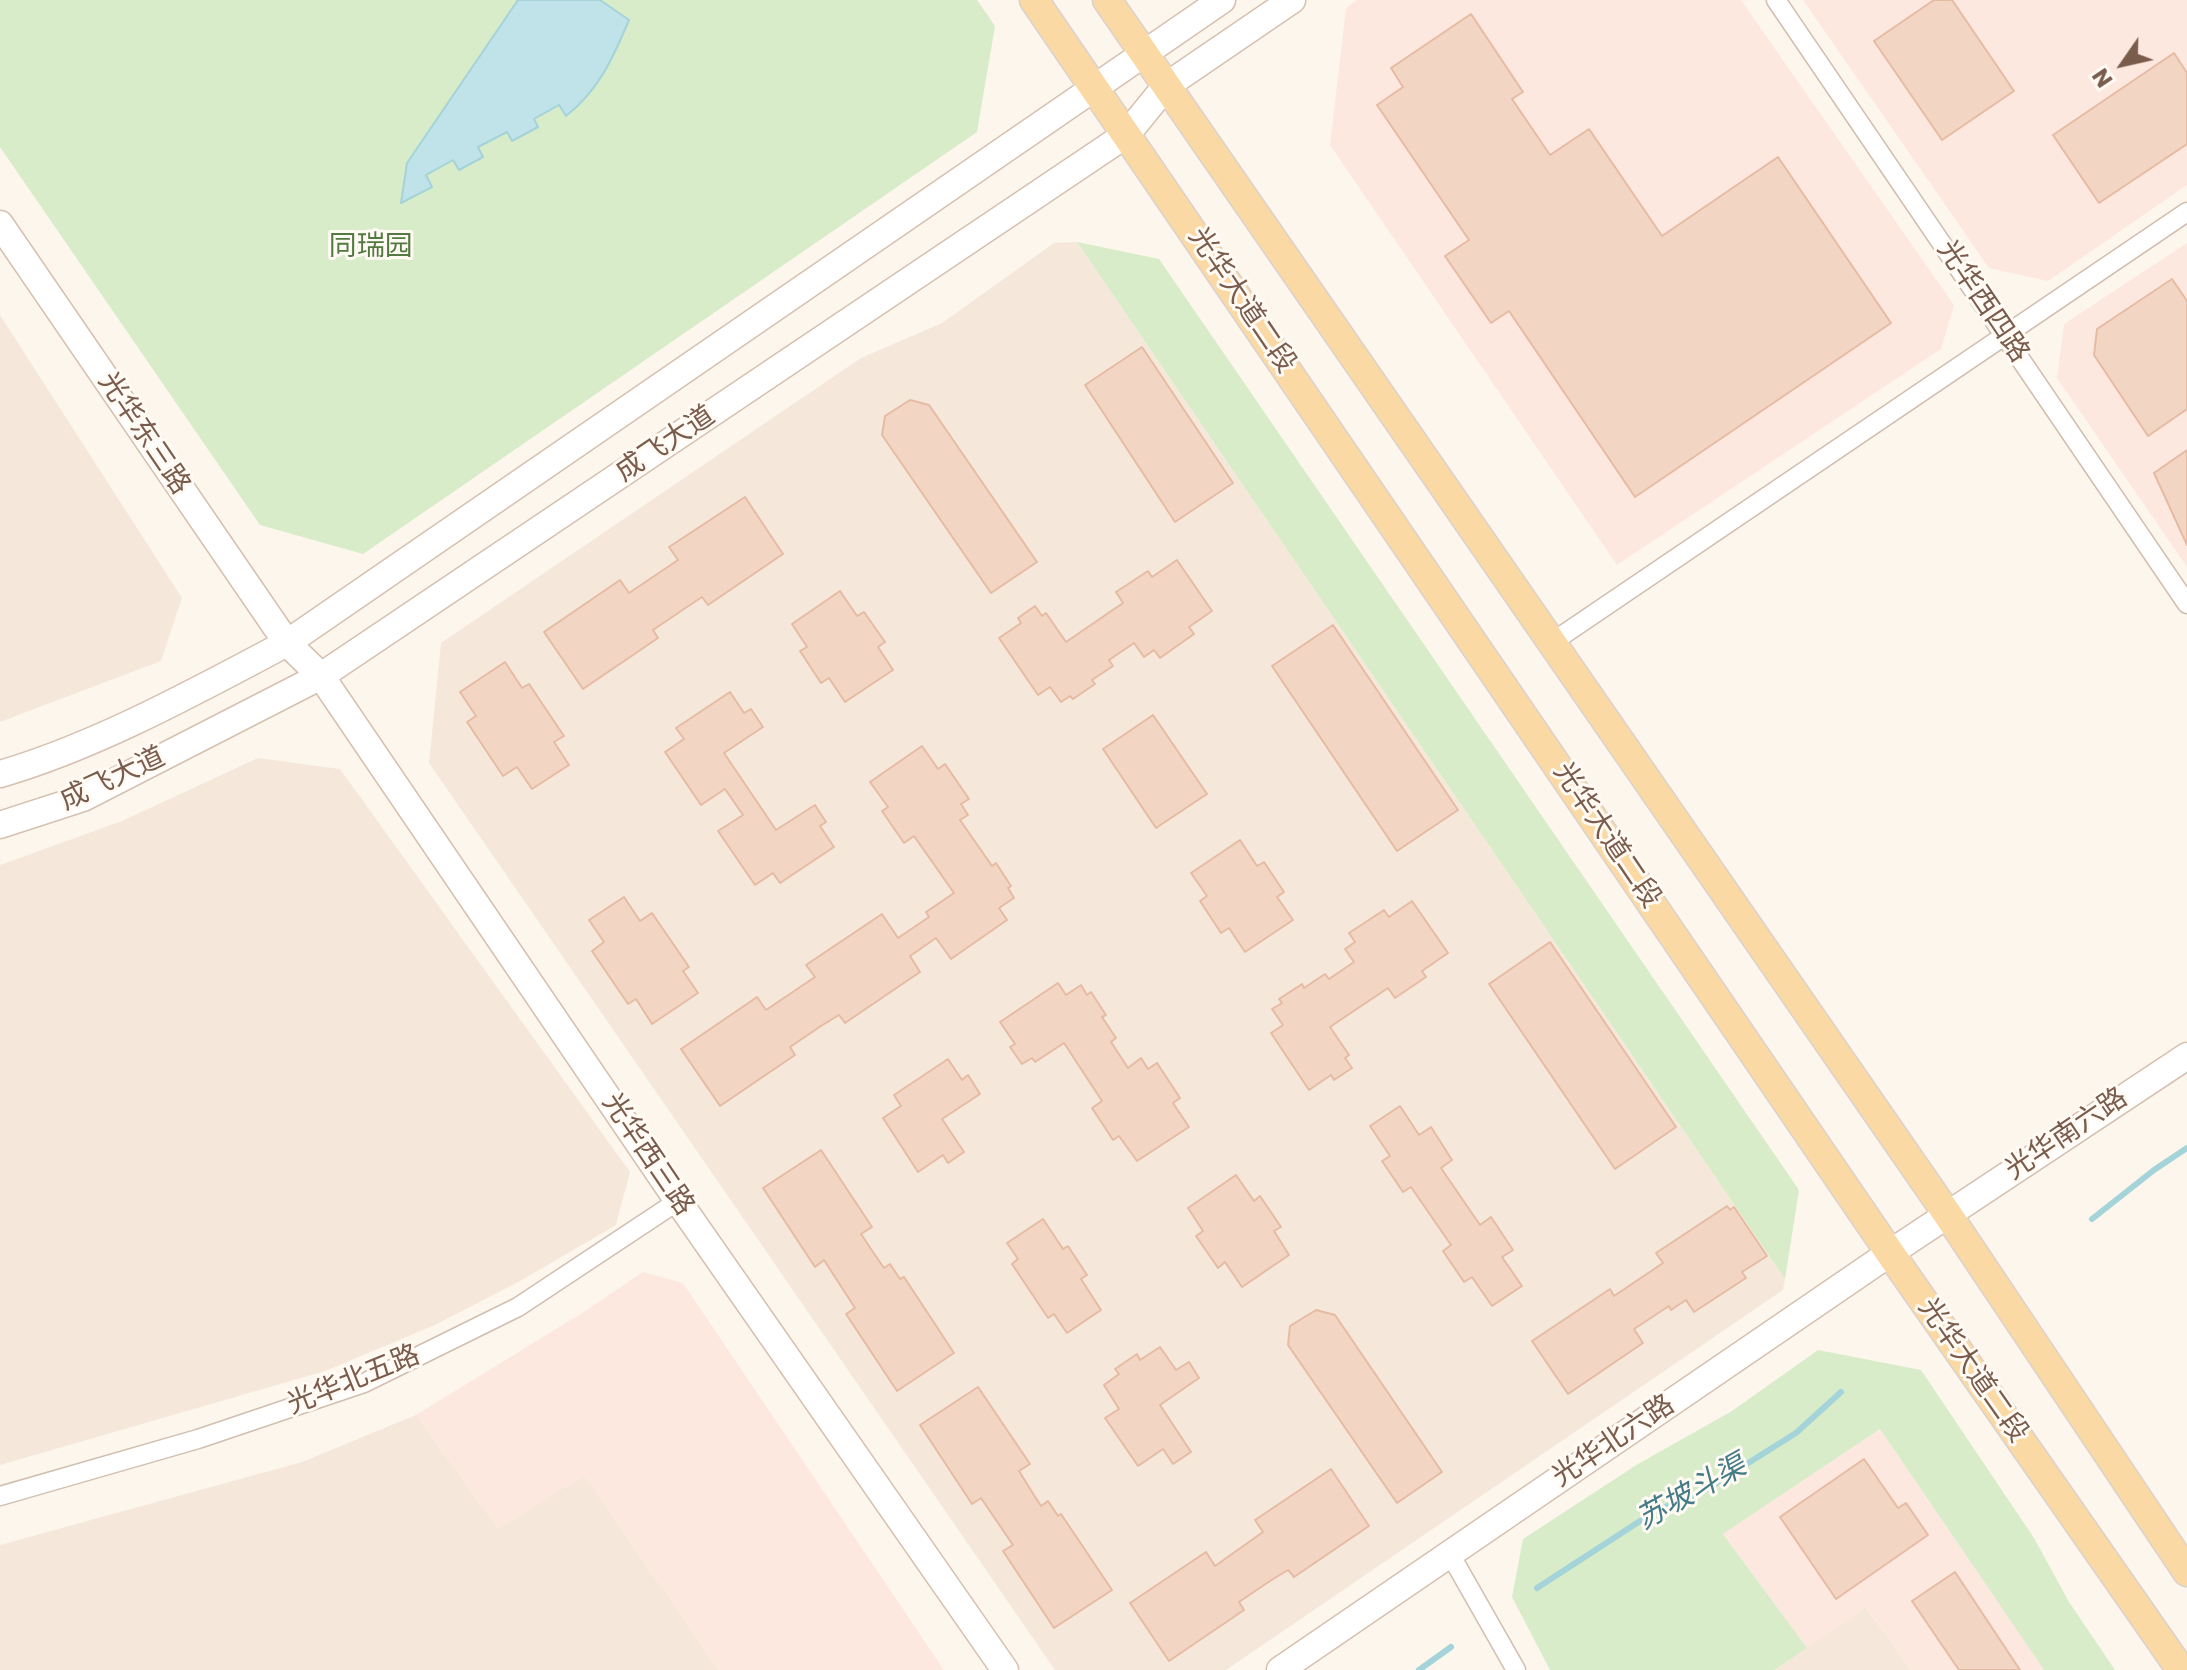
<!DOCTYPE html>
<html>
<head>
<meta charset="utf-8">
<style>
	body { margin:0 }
	#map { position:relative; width:2187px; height:1670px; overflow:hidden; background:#fdf6ec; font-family:Poppins,sans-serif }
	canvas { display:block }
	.north { position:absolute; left:2083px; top:24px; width:80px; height:80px; -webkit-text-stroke:6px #fffaf3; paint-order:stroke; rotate:236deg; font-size:22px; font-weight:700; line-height:32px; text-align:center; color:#7a5c4d }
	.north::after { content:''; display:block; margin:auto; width:28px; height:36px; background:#7a5c4d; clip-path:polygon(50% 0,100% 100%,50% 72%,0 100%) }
</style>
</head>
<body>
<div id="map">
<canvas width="2187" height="1670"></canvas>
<div class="north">N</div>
</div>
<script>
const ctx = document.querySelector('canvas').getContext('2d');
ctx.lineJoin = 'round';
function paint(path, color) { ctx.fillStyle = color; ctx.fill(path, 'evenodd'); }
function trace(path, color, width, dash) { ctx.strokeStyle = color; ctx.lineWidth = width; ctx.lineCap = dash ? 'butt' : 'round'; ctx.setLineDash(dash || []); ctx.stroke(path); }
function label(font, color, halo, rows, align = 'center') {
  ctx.font = font + ' Poppins,"Noto Sans SC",sans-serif'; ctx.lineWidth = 6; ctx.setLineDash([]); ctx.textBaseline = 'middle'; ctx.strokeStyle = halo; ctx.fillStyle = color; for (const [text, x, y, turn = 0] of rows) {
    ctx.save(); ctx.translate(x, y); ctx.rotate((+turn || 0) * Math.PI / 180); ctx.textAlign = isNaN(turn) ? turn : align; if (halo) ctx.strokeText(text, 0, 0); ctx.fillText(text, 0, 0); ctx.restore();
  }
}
paint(new Path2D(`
	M1077,242l708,1037 -2,11 -557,380h-171l-626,-907 12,-120 420,-285 81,-35 112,-80z
	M0,315l182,283 -21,63 -161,61z
	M258,758l82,11 290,403 -14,53 -94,55 -87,45 -110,46 -325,94v-600l122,-44z
	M416,1415l82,113 86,-53 135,195h-719v-125l302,-83z
	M1866,1607l45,63h-137z`), '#f5e8da');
paint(new Path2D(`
	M1357,0h384l213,305 -13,44 -324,216 -287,-420 16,-137z
	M1803,0h384v185l-139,96 -59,-13z
	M2187,243v324l-130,-189 7,-54z
	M643,1272l40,11 261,387h-225l-135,-194 -86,52 -82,-113 166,-102z
	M1880,1429l164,241h-133l-45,-63 -59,41 -84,-114z`), '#fde8e0');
paint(new Path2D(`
	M0,0h977l18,26 -18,106 -614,422 -103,-29 -260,-378z
	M1077,242l82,17 640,931 -14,89z
	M1818,1350l103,20 113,168 35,64 46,68h-71l-164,-241 -157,105 84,114 -33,22h-224l-38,-73 11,-58 115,-75 94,-53z`), '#d8ecc9');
const water = new Path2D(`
	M518,0h82l29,20c-16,38 -30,70 -63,96l-7,-11 -25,14 4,8 -26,14 -5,-9 -29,15 5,10 -24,13 -6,-10 -27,15 6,12 -31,16 6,-40z`);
paint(water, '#bfe3e8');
trace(water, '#a5d3da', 2);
trace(new Path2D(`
	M2092,1219l62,-49 33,-22
	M1537,1588l120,-78 42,-16 97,-61 45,-41
	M1419,1670l32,-23`), '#a5d3da', 6);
const building = new Path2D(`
	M1934,0h18l62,91 -72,49 -68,-99z
	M1471,14l52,78 -11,7 38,56 39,-26 73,107 116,-79 113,166 -256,174 -126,-186 -18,12 -46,-67 24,-16 -92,-135 26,-18 -12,-19z
	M2174,53l13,20v71l-88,59 -46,-68z
	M2172,279l15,22v108l-39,27 -54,-81 3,-26z
	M1142,347l91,136 -58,39 -90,-137z
	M910,400l19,5 108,157 -46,31 -109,-158 3,-19z
	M2187,450v95l-33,-72z
	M745,497l38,57 -75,51 -6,-8 -18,12 -31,21 5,8 -75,51 -39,-57 76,-52 9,13 49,-33 -9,-13z
	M1177,560l35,51 -23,16 5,7 -34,24 -6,-8 -10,7 -10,-14 -25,17 4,6 -21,14 3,4 -22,15 -3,-3 -9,6 -11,-15 -12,8 -39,-57 22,-15 -3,-5 17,-12 7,10 4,-3 20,29 57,-39 -7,-11 32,-21 4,6z
	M840,591l17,25 7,-4 21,30 -7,5 15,23 -48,32 -16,-24 -8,5 -21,-32 7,-4 -15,-23z
	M1333,625l125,185 -61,41 -125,-185z
	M505,662l17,26 7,-4 35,52 -10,6 15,23 -37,24 -15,-22 -14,9 -36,-54 9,-6 -16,-24z
	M730,692l14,21 7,-4 12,18 -39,26 52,77 39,-25 11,17 -6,4 14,21 -54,36 -7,-10 -18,12 -37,-54 25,-16 -18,-26 -24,16 -36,-53 19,-13 -8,-11z
	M1153,715l54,79 -51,34 -53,-79z
	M922,746l16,23 7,-5 24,35 -8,5 7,11 -8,5 32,46 4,-3 15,23 -3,2 6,10 -15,10 8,12 -56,39 -15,-21 -26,18 10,16 -75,51 -6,-8 -18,11 -31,21 5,8 -75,51 -39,-57 76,-52 9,13 49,-33 -9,-12 76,-51 16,24 31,-21 -3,-5 28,-19 -40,-57 -10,7 -22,-32 6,-4 -18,-25z
	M1240,840l17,26 7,-4 20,30 -7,5 16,23 -48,32 -16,-24 -8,5 -21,-32 7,-5 -16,-23z
	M624,897l16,24 12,-8 37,54 -6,4 15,22 -46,31 -16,-25 -8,5 -36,-53 12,-9 -15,-22z
	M1412,901l36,52 -26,18 4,6 -31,21 -7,-10 -58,39 19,28 -4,3 7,10 -18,12 -3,-5 -22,15 -38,-57 12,-8 -11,-16 10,-6 -3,-4 23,-15 2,4 21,-14 4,5 25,-17 -9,-13 10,-7 -6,-9 35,-23 5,7z
	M1550,942l126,185 -61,42 -126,-185z
	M1058,983l8,12 15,-10 6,10 4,-3 15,23 -4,2 14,21 -5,4 17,26 13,-10 7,11 9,-6 23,35 -7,5 16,24 -52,34 -18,-25 -6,4 -21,-32 10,-7 -38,-58 -29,19 -3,-4 -10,6 -12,-17 5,-3 -15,-22z
	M948,1059l14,21 6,-5 12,19 -38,25 22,33 -16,11 -5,-8 -25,17 -35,-54 18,-12 -7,-11z
	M1400,1106l19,29 12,-8 21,33 -11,8 39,57 11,-8 22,33 -11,7 20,29 -30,20 -20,-29 -8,5 -21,-31 8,-6 -40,-58 -8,5 -21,-31 8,-5 -20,-30z
	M821,1150l51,77 -11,7 14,21 9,13 6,-4 10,15 4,-2 50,76 -57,38 -51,-77 9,-6 -31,-48 -9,7 -52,-79z
	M1236,1175l18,26 6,-5 21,31 -7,4 15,24 -47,32 -17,-25 -7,6 -22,-32 7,-5 -15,-23z
	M1727,1206l3,4 4,-3 33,49 -25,16 4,6 -52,34 -8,-12 -15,10 -2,-4 -35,23 9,14 -75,51 -36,-53 78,-52 4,7 49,-33 -7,-10z
	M1043,1219l20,30 5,-3 19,29 -6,4 20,31 -34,23 -13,-19 -6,4 -36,-54 6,-5 -11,-16z
	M1316,1310l19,5 107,157 -45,31 -109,-158 2,-19z
	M1160,1347l16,23 13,-8 10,16 -39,27 31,47 -18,12 -10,-15 -25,17 -33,-48 14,-9 -15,-24 15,-11 -4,-5 22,-15 3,6z
	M978,1387l52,77 -11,7 13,21 9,14 7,-5 10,15 3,-2 51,76 -58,38 -51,-77 10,-6 -32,-47 -9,6 -52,-79z
	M1864,1459l34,49 8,-5 22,32 -92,64 -56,-82z
	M1331,1469l38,57 -75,51 -6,-7 -18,11 -31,21 5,8 -75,51 -39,-58 76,-51 9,14 48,-34 -8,-12z
	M1955,1572l65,98h-61l-47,-69z`);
paint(building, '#f3d5c3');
trace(building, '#e6bba3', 2);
const street = new Path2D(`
	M1776,0l411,604
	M1551,643l636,-431
	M0,1496l198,-57 166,-56 154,-76 160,-106
	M1450,1554l66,116`);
const secondary = new Path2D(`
	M0,224l287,419 34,33 357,525 327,469
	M0,774c97,-28 198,-84 287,-131l935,-643
	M0,825l83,-27 238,-122 806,-542 39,-48 126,-86
	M1280,1670l610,-417 297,-197`);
const primary = new Path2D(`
	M1034,0l856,1253 291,417
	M1107,0l841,1215 239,357`);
trace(street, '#d1beb0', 21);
trace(secondary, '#d6c0b0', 29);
trace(primary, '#dad1cd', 31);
trace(street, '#fff', 18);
trace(secondary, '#fff', 26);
trace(primary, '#fbd9a5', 28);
label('28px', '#537a41', '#fffaf3', [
	["同瑞园",371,248]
]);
label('28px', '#7a5c4d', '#fffaf3', [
	["光华大道二段",1241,301,56],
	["光华西四路",1982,302,56],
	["光华东三路",143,434,56],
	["成飞大道",666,445,-34],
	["成飞大道",113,780,-25],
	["光华大道二段",1606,836,56],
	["光华南六路",2067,1135,-34],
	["光华西三路",647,1155,56],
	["光华大道二段",1972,1371,55],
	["光华北五路",354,1381,-22],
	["光华北六路",1614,1442,-34]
]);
label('italic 30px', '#437c86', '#fffaf3', [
	["苏坡斗渠",1692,1494,-29]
]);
</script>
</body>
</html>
